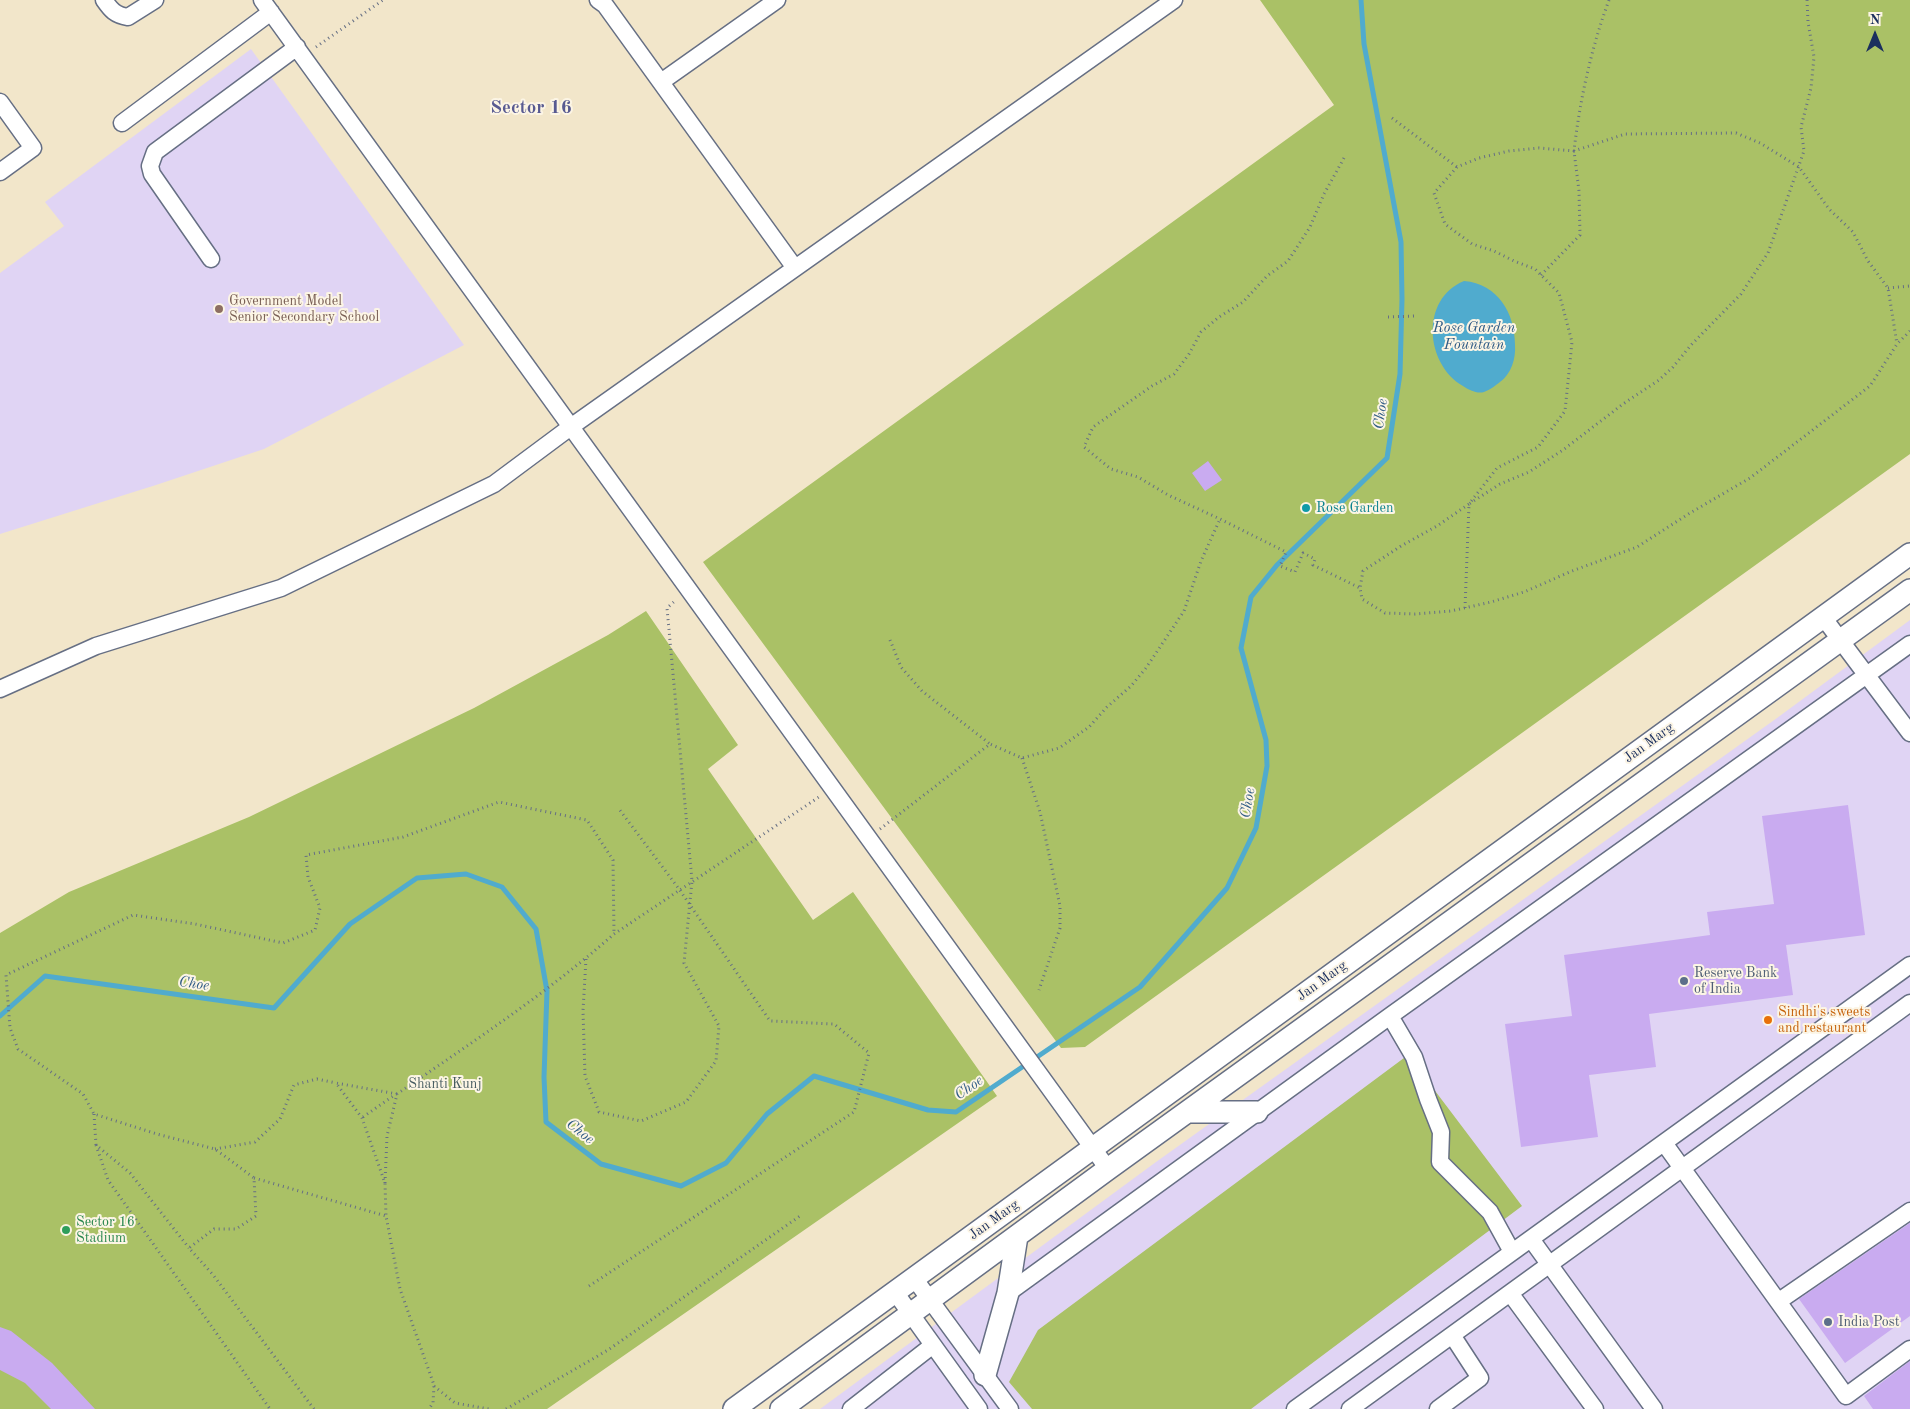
<!DOCTYPE html>
<html>
<head>
<meta charset="utf-8">
<style>
	body { margin:0 }
	#map { position:relative; width:1910px; height:1409px; overflow:hidden; background:#f2e6ca; font-family:"Old Standard TT",serif }
	canvas { display:block }
	.north { position:absolute; left:1850px; top:10px; width:50px; height:50px; -webkit-text-stroke:4px #fcf5e5; paint-order:stroke; rotate:0deg; font-size:14px; font-weight:700; line-height:20px; text-align:center; color:#1b2f5e }
	.north::after { content:''; display:block; margin:auto; width:18px; height:22px; background:#1b2f5e; clip-path:polygon(50% 0,100% 100%,50% 72%,0 100%) }
</style>
</head>
<body>
<div id="map">
<canvas width="1910" height="1409"></canvas>
<div class="north">N</div>
</div>
<script>
const ctx = document.querySelector('canvas').getContext('2d');
ctx.lineJoin = 'round';
function paint(path, color) { ctx.fillStyle = color; ctx.fill(path, 'evenodd'); }
function trace(path, color, width, dash) { ctx.strokeStyle = color; ctx.lineWidth = width; ctx.lineCap = dash ? 'butt' : 'round'; ctx.setLineDash(dash || []); ctx.stroke(path); }
function label(font, color, halo, rows, align = 'center') {
  ctx.font = font + ' "Old Standard TT",serif'; ctx.lineWidth = 4; ctx.setLineDash([]); ctx.textBaseline = 'middle'; ctx.strokeStyle = halo; ctx.fillStyle = color; for (const [text, x, y, turn = 0] of rows) {
    ctx.save(); ctx.translate(x, y); ctx.rotate((+turn || 0) * Math.PI / 180); ctx.textAlign = isNaN(turn) ? turn : align; if (halo) ctx.strokeText(text, 0, 0); ctx.fillText(text, 0, 0); ctx.restore();
  }
}
paint(new Path2D(`
	M251,49l213,296 -200,104 -108,36 -156,49v-261l64,-47 -19,-24z
	M1910,620v789h-1090l336,-247 621,-444z`), '#e0d4f4');
paint(new Path2D(`
	M1260,0h650v454l-825,593 -24,1 -358,-486 631,-457z
	M646,611l92,134 -30,24 105,151 40,-28 144,204 -450,313h-547v-476l69,-41 180,-75 225,-109 134,-73z
	M1408,1055l114,151 -271,203h-219l-23,-27 29,-52z`), '#aac166');
paint(new Path2D(`
	M1464,281c34,3 51,32 51,64 1,14 -4,29 -15,37 -4,3 -10,8 -16,10 -7,2 -15,-2 -21,-6 -38,-22 -43,-87 1,-105z`), '#50abce');
trace(new Path2D(`
	M0,1016l45,-40 229,32 76,-84 67,-46 49,-4 36,13 34,42 11,62 -3,86 2,45 55,42 80,22 45,-23 41,-49 47,-38 114,34 28,2 184,-125 87,-99 29,-60 11,-62 -1,-26 -25,-92 10,-51 26,-32 110,-107 13,-84 2,-75 -1,-57 -37,-198 -3,-44`), '#50abce', 5);
paint(new Path2D(`
	M1208,461l14,19 -17,11 -13,-18z
	M1848,805l17,130 -79,10 7,50 -144,19 7,53 -67,8 9,62 -77,10 -16,-123 67,-8 -8,-61 146,-20 -3,-23 67,-8 -12,-88z
	M1910,1223v93l-65,47 -46,-64z
	M0,1327l11,4 41,32 43,46h-44l-26,-26 -25,-13z
	M1910,1361v48h-37l-9,-13z`), '#c9abf0');
const minor = new Path2D(`
	M104,0c7,10 11,15 24,17l27,-17
	M262,0l846,1169
	M598,0l7,5 190,263
	M661,82l116,-82
	M0,102l33,46 -33,24
	M122,123l149,-111
	M211,259l-59,-85 -2,-8 5,-14 142,-105
	M1823,617l87,116
	M0,689l96,-43 185,-58 213,-104 78,-58 602,-426
	M1390,1016l24,41 14,42 13,33 -1,30 50,50 22,40
	M1664,1143l182,253 64,-47
	M1531,1239l123,170
	M914,1278l96,131
	M895,1292l84,117
	M1008,1293l382,-277 520,-372
	M1510,1293l85,116
	M1779,1301l131,-90
	M851,1409l82,-64
	M1295,1409l615,-444
	M1350,1409l560,-406
	M1438,1409l42,-31 -28,-43`);
const major = new Path2D(`
	M1188,1112h69
	M985,1375l23,-82 9,-57
	M734,1409l1176,-855
	M781,1409l327,-240 802,-579`);
trace(minor, '#666f84', 19);
trace(major, '#666f84', 24);
trace(new Path2D(`
	M1609,0c-18,49 -29,99 -35,151l51,-17 111,-1 24,10 39,24 30,42 24,23 15,29 20,27 9,56
	M316,47l67,-47
	M1392,118l65,49
	M1344,158l-20,36 -14,33 -22,34 -21,15 -24,26 -24,15 -18,15 -12,22 -15,20 -22,12 -59,41 -9,20 27,22 27,8 30,18 52,24 66,33 -6,14 15,6 8,-19 12,6 -2,6 47,23
	M1541,275l39,-40 -1,-44 -5,-40 -35,-3 -30,3 -30,7 -22,9 -23,26 11,31 27,20 22,7 20,10 21,8 24,24 13,49 -7,69 -27,36 -41,21 -28,36 -32,22 -36,20 -38,25 -3,17 2,11 23,14 30,1 36,-3 40,-9 33,-10 48,-21 65,-24 53,-34 60,-35 120,-92 27,-42 13,-13
	M1888,288l22,-2
	M1388,317l26,-1
	M1465,608l4,-104 31,-20 29,-12 34,-22 60,-46 36,-24 14,-13 18,-22 50,-51 27,-41 36,-102 -3,-24 10,-39 3,-31 -6,-35 -1,-22
	M890,640l11,27 21,24 68,53
	M1022,758l18,54 20,94v22l-21,62
	M880,829l110,-85 32,14 37,-10 30,-21 18,-20 24,-21 15,-18 38,-57 17,-50 19,-42
	M586,959l-3,52 2,65 14,36 42,9 45,-19 30,-41 3,-35 -35,-63 8,-82 -25,-273 9,-8
	M397,1094l-61,-11 26,35 23,65 1,33 14,73 34,96 -1,18 -4,6
	M94,1114l2,31 34,28 59,75
	M363,1117l33,-23
	M96,1145l12,35 162,229
	M215,1149l40,-7 25,-23 14,-34 23,-6 19,4
	M254,1178l132,38
	M385,1183l2,-47 10,-42c74,-51 149,-100 217,-160l205,-137
	M589,1286l265,-174 15,-59 -35,-29 -64,-3 -91,-132 -60,-80
	M434,1386l21,17 34,6
	M314,1409l-100,-133 -25,-28 25,-19h22l20,-13 -2,-38 -39,-29 -58,-15 -63,-20 -11,-20 -65,-45 -8,-21 -4,-53 127,-60 62,9 88,19 32,-13 5,-22 -12,-31 -2,-22 97,-18 96,-35 88,18 26,40 1,74
	M506,1409l102,-59 192,-134`), '#666f84', 3, [1, 4]);
trace(minor, '#fff', 16);
trace(major, '#fff', 21);
for (const [x, y, r, color] of [
	[219,309,5,"#8d6e63"],
	[1306,508,5,"#0f9aa8"],
	[1684,981,5,"#5c6f8a"],
	[1768,1020,5,"#e8710a"],
	[66,1230,5,"#2e9e5b"],
	[1828,1322,5,"#5c6f8a"]
]) { const dot = new Path2D(); dot.arc(x, y, r, 0, 2 * Math.PI); ctx.fillStyle = color; ctx.fill(dot); trace(dot, '#fcf5e5', 2); }
label('14px', '#785e54', '#fcf5e5', [
	["Government Model",229,301],
	["Senior Secondary School",229,317]
], 'left');
label('14px', '#0d838f', '#fcf5e5', [
	["Rose Garden",1316,508]
], 'left');
label('14px', '#1b2f5e', '#fcf5e5', [
	["Jan Marg",1649,743,-36],
	["Jan Marg",1322,981,-36],
	["Jan Marg",994,1220,-36]
]);
label('14px', '#4e5e75', '#fcf5e5', [
	["Reserve Bank",1694,973],
	["of India",1694,989],
	["India Post",1838,1322]
], 'left');
label('14px', '#c56008', '#fcf5e5', [
	["Sindhi's sweets",1778,1012],
	["and restaurant",1778,1028]
], 'left');
label('14px', '#465b60', '#fcf5e5', [
	["Shanti Kunj",445,1084]
]);
label('14px', '#27864d', '#fcf5e5', [
	["Sector 16",76,1222],
	["Stadium",76,1238]
], 'left');
label('italic 15px', '#2e5a85', '#fcf5e5', [
	["Rose Garden",1474,328],
	["Fountain",1474,345],
	["Choe",1381,414,-81],
	["Choe",1248,803,-80],
	["Choe",194,984,8],
	["Choe",969,1088,-34],
	["Choe",580,1132,38]
]);
label('bold 19px', '#585a91', '#fcf5e5', [
	["Sector 16",531,108]
]);
</script>
</body>
</html>
